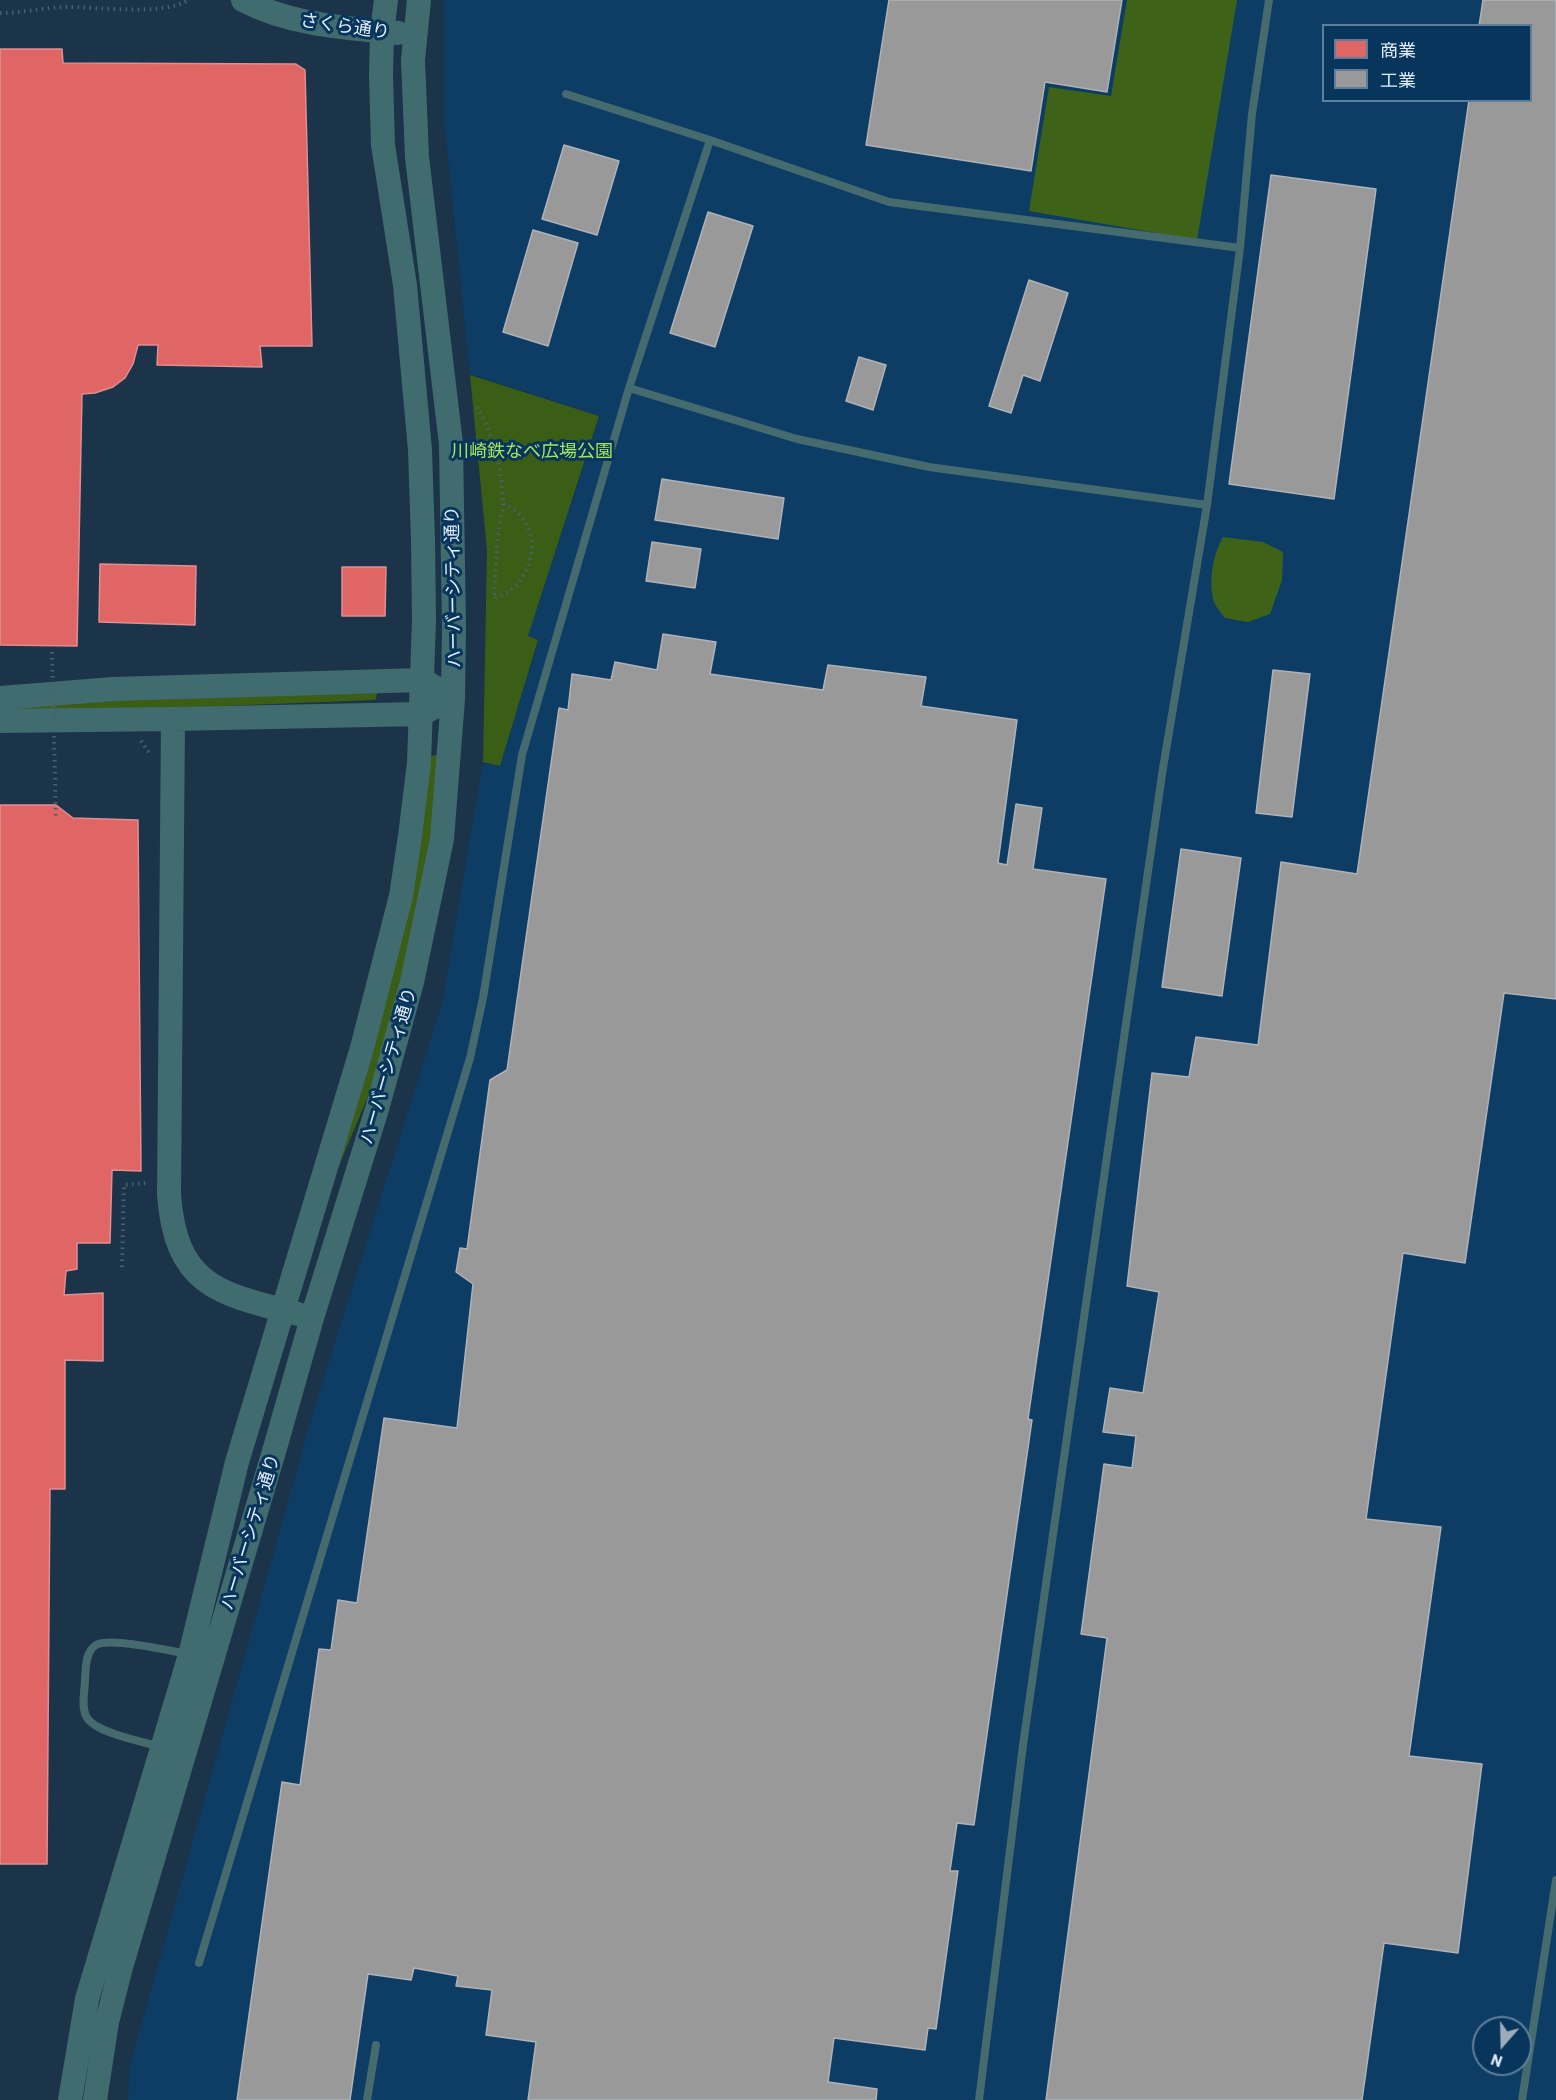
<!DOCTYPE html>
<html>
<head>
<meta charset="utf-8">
<style>
	body { margin:0 }
	#map { position:relative; width:1556px; height:2100px; overflow:hidden; background:#1b3449; font-family:Barlow,"Noto Sans JP",sans-serif }
	canvas { display:block }
	.legend { position:absolute; left:1322px; top:24px; width:210px; height:78px; box-sizing:border-box; background:#08355c; border:2px solid #5f7e9b; margin:0; padding:8px 10px; list-style:none; font-size:18px; color:#e1ecf9 }
	.legend li { display:flex; align-items:center; gap:12px; height:30px }
	.legend b { width:30px; border:2px solid #5f7e9b }
	.north { position:absolute; left:1472px; top:2016px; width:60px; height:60px; box-sizing:border-box; background:#08355c; border:2px solid #5f7e9b; border-radius:50%; rotate:200deg; font-size:16px; font-weight:700; line-height:24px; text-align:center; color:#e1ecf9 }
	.north::after { content:''; display:block; margin:auto; width:21px; height:27px; background:#9cacbb; clip-path:polygon(50% 0,100% 100%,50% 72%,0 100%) }
</style>
</head>
<body>
<div id="map">
<canvas width="1556" height="2100"></canvas>
<ul class="legend">
<li><b style="height:16px;background:#e06666"></b>商業</li>
<li><b style="height:16px;background:#999"></b>工業</li>
</ul>
<div class="north">N</div>
</div>
<script>
const ctx = document.querySelector('canvas').getContext('2d');
ctx.lineJoin = 'round';
function paint(path, color) { ctx.fillStyle = color; ctx.fill(path, 'evenodd'); }
function trace(path, color, width, dash) { ctx.strokeStyle = color; ctx.lineWidth = width; ctx.lineCap = dash ? 'butt' : 'round'; ctx.setLineDash(dash || []); ctx.stroke(path); }
function label(font, color, halo, rows, align = 'center') {
  ctx.font = font + ' Barlow,"Noto Sans JP",sans-serif'; ctx.lineWidth = 6; ctx.setLineDash([]); ctx.textBaseline = 'middle'; ctx.strokeStyle = halo; ctx.fillStyle = color; for (const [text, x, y, turn = 0] of rows) {
    ctx.save(); ctx.translate(x, y); ctx.rotate((+turn || 0) * Math.PI / 180); ctx.textAlign = isNaN(turn) ? turn : align; if (halo) ctx.strokeText(text, 0, 0); ctx.fillText(text, 0, 0); ctx.restore();
  }
}
paint(new Path2D(`
	M444,0h1112v2100h-1428l1,-31 185,-660 128,-405 41,-241 17,3 39,-126 -11,-4 72,-220 -130,-42 -26,-255zM1324,26h206v74h-206zM1484,2028h36v36h-36z`), '#0d3c65');
paint(new Path2D(`
	M470,375l129,41 -71,220 10,4 -38,126 -17,-4 4,-212z
	M377,693l-1,6 -2,1 -228,9h-146l144,-12z
	M435,755l3,1 -5,68 -30,150 -32,115 -38,91 97,-423z`), '#3b5e17');
paint(new Path2D(`
	M1127,0h110l-40,240 -168,-29 20,-124 62,9z
	M1223,537l40,5 20,10 -1,28 -12,34 -22,8 -23,-4c-4,-5 -9,-11 -11,-16 -6,-21 -1,-47 9,-65z`), '#3e6318');
const shops = new Path2D(`
	M0,49h62l1,14 233,1 9,6 7,276h-52l2,21 -105,-2 1,-20h-20l-5,19 -8,14 -12,9 -18,6 -13,1 -5,252 -77,-1z
	M100,564l96,2 -1,59 -96,-3z
	M342,567h44l-1,49h-43z
	M0,805h56l17,13 65,2 3,351 -29,-1 -2,73h-33v26l-11,2 -2,24 39,-2v68l-38,-1v129h-15l-3,375h-47z`);
paint(shops, '#e06666');
trace(shops, '#e08e92', 1.5);
const industry = new Path2D(`
	M889,0h233l-15,92 -62,-10 -14,89 -165,-26z
	M1483,0h73v999l-52,-6 -39,270 -62,-10 -37,266 75,8 -32,229 73,8 -24,189 -74,-10 -22,157h-316l61,-462 -26,-4 23,-170 28,4 4,-32 -33,-4 7,-44 33,5 16,-101 -32,-6 25,-213 37,4 7,-40 62,8 23,-183 76,12 112,-774h61v-74h-51z
	M564,145l55,16 -22,74 -55,-16z
	M1271,175l105,14 -42,310 -105,-15z
	M708,212l45,14 -38,121 -45,-14z
	M533,230l45,13 -30,103 -45,-14z
	M1029,280l39,13 -28,88 -17,-6 -12,38 -22,-7z
	M859,357l27,8 -13,45 -27,-9z
	M662,479l122,19 -6,41 -123,-19z
	M652,542l49,7 -6,39 -49,-7z
	M663,634l53,8 -6,32 113,16 5,-25 98,12 -5,29 96,14 -19,143 9,2 9,-61 26,4 -9,61 73,10 -78,540 4,1 -58,405 -17,-2 -7,48h8l-22,158 -8,-1 -3,22 -91,-12 -6,44 49,7 -1,11h-348l8,-58 -50,-7 6,-45 -36,-4 2,-10 -44,-8 -3,12 -43,-6 -18,126h-113l45,-318 18,3 19,-136 12,1 7,-50 19,3 27,-185 73,10 16,-144 -17,-12 4,-24 7,1 23,-169 17,-10 52,-362 9,2 4,-36 39,6 4,-18 42,8z
	M1273,670l37,4 -18,143 -36,-4z
	M1181,849l60,9 -19,138 -60,-9z`);
paint(industry, '#999');
trace(industry, '#afb2b6', 1.5);
trace(new Path2D(`
	M0,13c23,0 46,-6 69,-6 30,0 96,9 119,-7
	M477,407c18,30 25,62 26,97 44,17 35,81 -9,94l3,-56 6,-38
	M141,741l9,13
	M122,1267l2,-82 23,-2`), '#456468', 4, [1.5, 4.5]);
trace(new Path2D(`
	M566,94l144,46 179,62 351,46
	M629,388l168,51 132,28 278,38
	M162,1747c-18,-5 -68,-14 -76,-31 -5,-11 -1,-26 -1,-37 1,-11 0,-27 11,-34 14,-8 75,6 92,9
	M199,1963l271,-905 13,-60 39,-243 107,-367 81,-248
	M367,2100l9,-55
	M979,2100l44,-355 95,-666 45,-311 44,-263 33,-257 12,-134 17,-114
	M1522,2100l34,-220`), '#456b6e', 8);
trace(new Path2D(`
	M243,0c48,25 102,28 155,33
	M0,698l113,-9 309,-9 14,8
	M173,719l-4,476c7,92 51,99 129,119
	M0,721l173,-2 248,-5 14,-7
	M70,2100l17,-101 103,-344 47,-193 125,-414 39,-152 9,-60 9,-73 5,-143 -1,-80 -3,-90 -15,-165 -22,-140 -2,-69 1,-44 4,-32
	M95,2100l12,-78 14,-55 154,-519 37,-130 65,-209 35,-127 30,-143 11,-140 1,-72 -3,-183 -34,-287 -4,-97 6,-60`), '#416c6f', 24);
trace(new Path2D(`
	M52,652l4,168`), '#456468', 4, [1.5, 4.5]);
label('18px', '#e1ecf9', '#08355c', [
	["さくら通り",345,26,8],
	["ハーバーシティ通り",453,587,-91],
	["ハーバーシティ通り",388,1066,-74],
	["ハーバーシティ通り",250,1532,-73]
]);
label('18px', '#a4e55a', '#08355c', [
	["川崎鉄なべ広場公園",532,451]
]);
</script>
</body>
</html>
